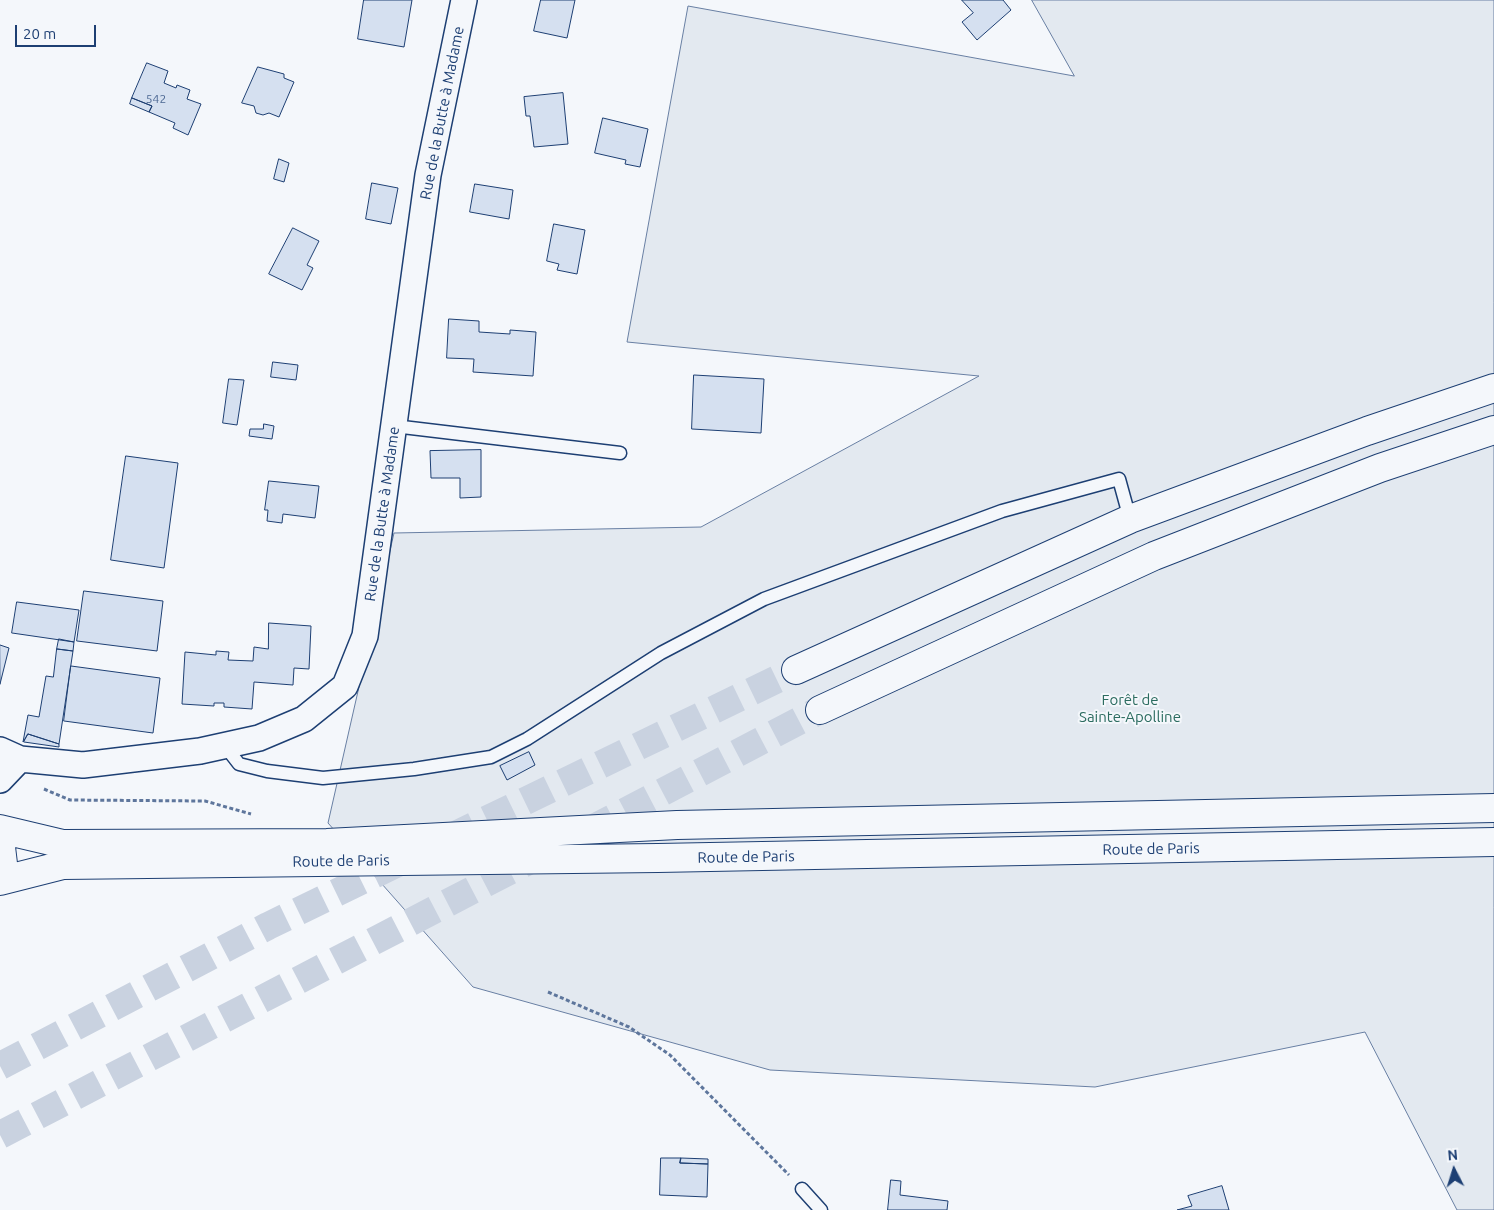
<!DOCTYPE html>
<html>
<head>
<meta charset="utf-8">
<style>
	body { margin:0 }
	#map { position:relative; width:1494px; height:1210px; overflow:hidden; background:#f4f7fb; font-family:Ubuntu,sans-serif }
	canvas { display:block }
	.north { position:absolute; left:1429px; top:1145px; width:50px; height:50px; -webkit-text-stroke:4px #f4f7fb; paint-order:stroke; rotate:355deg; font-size:14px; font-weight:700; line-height:20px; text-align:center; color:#1d3f73 }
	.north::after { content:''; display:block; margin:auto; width:18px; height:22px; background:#1d3f73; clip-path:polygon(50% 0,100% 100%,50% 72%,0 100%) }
	.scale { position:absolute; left:15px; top:25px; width:81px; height:22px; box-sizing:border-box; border:2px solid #1d3f73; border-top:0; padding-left:6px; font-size:15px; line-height:18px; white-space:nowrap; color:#1d3f73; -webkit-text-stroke:4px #f4f7fb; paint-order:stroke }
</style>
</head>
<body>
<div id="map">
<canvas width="1494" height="1210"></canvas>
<div class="north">N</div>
<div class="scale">20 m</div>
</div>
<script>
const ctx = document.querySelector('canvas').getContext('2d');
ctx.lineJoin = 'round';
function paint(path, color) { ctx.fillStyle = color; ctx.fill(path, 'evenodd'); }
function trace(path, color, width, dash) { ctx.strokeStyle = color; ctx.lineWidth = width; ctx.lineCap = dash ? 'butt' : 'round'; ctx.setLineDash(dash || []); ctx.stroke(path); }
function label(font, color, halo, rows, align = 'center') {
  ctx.font = font + ' Ubuntu,sans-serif'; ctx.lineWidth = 4; ctx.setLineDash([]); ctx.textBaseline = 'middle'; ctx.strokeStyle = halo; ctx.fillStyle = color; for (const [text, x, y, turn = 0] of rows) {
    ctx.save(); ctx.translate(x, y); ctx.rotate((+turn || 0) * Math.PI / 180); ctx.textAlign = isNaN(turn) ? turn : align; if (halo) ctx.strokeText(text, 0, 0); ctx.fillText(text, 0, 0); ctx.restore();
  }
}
const green = new Path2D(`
	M1032,0h462v1210h-37l-92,-178 -270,55 -325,-17 -297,-83 -145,-164 66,-290 307,-6 278,-151 -352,-34 61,-336 386,70z`);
paint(green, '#e3e9f0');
trace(green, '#687fa3', 1);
const building = new Path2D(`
	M364,0h48l-8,47 -46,-8z
	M541,0h34l-8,38 -33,-7z
	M962,0h41l8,10 -34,30 -15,-18 11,-9z
	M147,63l21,8 -4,12 12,5 1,-3 13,5 -3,9 14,5 -13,31 -15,-7 2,-5 -26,-11 3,-6 -20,-8z
	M258,67l26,7v4l10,4 -15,35 -10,-4 -6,2 -7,-2 -2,-7 -12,-3z
	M563,93l5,51 -34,3 -4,-31h-4l-2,-19z
	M132,98l20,8 -3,6 -19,-8z
	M603,118l45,11 -8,38 -15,-3 1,-4 -31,-7z
	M279,159l10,4 -5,19 -10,-3z
	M372,183l26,5 -7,36 -25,-5z
	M475,184l38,6 -4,29 -39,-7z
	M554,224l31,6 -8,44 -20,-4 2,-6 -12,-3z
	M293,228l26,13 -12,24 6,3 -11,22 -33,-16z
	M449,319l30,2v11l31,2v-4l26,2 -3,44 -60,-4 1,-13 -27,-1z
	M273,362l25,3 -2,15 -25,-3z
	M694,375l70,4 -3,54 -69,-4z
	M229,379l15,1 -7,45 -14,-2z
	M264,424l10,2 -2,13 -23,-3 1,-7h13z
	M481,450v47l-21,1v-20h-29l-1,-27z
	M126,456l52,7 -14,105 -53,-8z
	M269,481l50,5 -4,32 -32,-4 -1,9 -15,-2 1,-11h-3z
	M84,591l79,10 -6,50 -80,-10z
	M17,602l62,8 -5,32 -62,-9z
	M269,623l42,3 -2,43 -15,-1 -1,17 -39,-3 -2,27 -28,-2v-4h-10v3l-32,-2 3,-52 31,3v-4l13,1 -1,8 25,1 1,-14 14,2z
	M59,639l15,3 -1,9 -16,-2z
	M0,645l9,3 -9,36z
	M57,649l16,2 -14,93 -31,-10 -5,8 5,-27 11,2 7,-41 7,1z
	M71,666l89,12 -7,55 -89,-12z
	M28,734l31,10v3l-35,-5z
	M529,752l6,13 -28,15 -7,-14z
	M661,1158h20l-1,5 28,1 -1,33 -47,-2z
	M681,1158l27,1v5l-28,-1z
	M891,1180l10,1 -1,14 48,6 -1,9h-59z
	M1222,1186l7,24h-52l15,-4 -4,-10z`);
paint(building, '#d5e0f0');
trace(building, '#1d3f73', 1);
trace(new Path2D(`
	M588,831l232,-121
	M449,838l347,-168
	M0,1066l268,-140 138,-67
	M0,1135l538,-279`), '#c9d2e0', 28, [28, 14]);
const service = new Path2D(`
	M394,426l226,27
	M225,746l14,18 28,7 56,7 91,-9 77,-12 36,-18 134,-86 103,-54 238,-88 117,-32 11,40
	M802,1189l19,21`);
const minor = new Path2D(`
	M0,750l20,9 63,6 117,-14 59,-13 45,-19 41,-33 20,-50 63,-461 36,-175
	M0,780l20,-21`);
const primary = new Path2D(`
	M0,829l63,15 264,-1 350,-18 817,-17
	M0,839l3,25 -3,11
	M0,881l63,-16 595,-7 836,-16`);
const trunk = new Path2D(`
	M796,670l334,-151 237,-88 127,-43
	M820,710l334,-154 226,-88 114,-38`);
trace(service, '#1d3f73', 15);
trace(minor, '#1d3f73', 28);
trace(primary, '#1d3f73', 30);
trace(trunk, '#1d3f73', 30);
trace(new Path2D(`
	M44,789l26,11 135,1 46,13
	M548,992l81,35 41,28 119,120`), '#5e769c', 3, [4, 2.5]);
trace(service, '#f4f7fb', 12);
trace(minor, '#f4f7fb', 25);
trace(primary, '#f4f7fb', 28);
trace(trunk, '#f4f7fb', 28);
label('12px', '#4b6792', null, [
	["542",156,99]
]);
label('15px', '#1d3f73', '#f4f7fb', [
	["Rue de la Butte à Madame",442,113,-79],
	["Rue de la Butte à Madame",382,514,-82],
	["Route de Paris",1151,849,-1],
	["Route de Paris",746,857,-1],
	["Route de Paris",341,861,-1]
]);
label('15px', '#2c6c60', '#f4f7fb', [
	["Forêt de",1130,700],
	["Sainte-Apolline",1130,717]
]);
</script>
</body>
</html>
